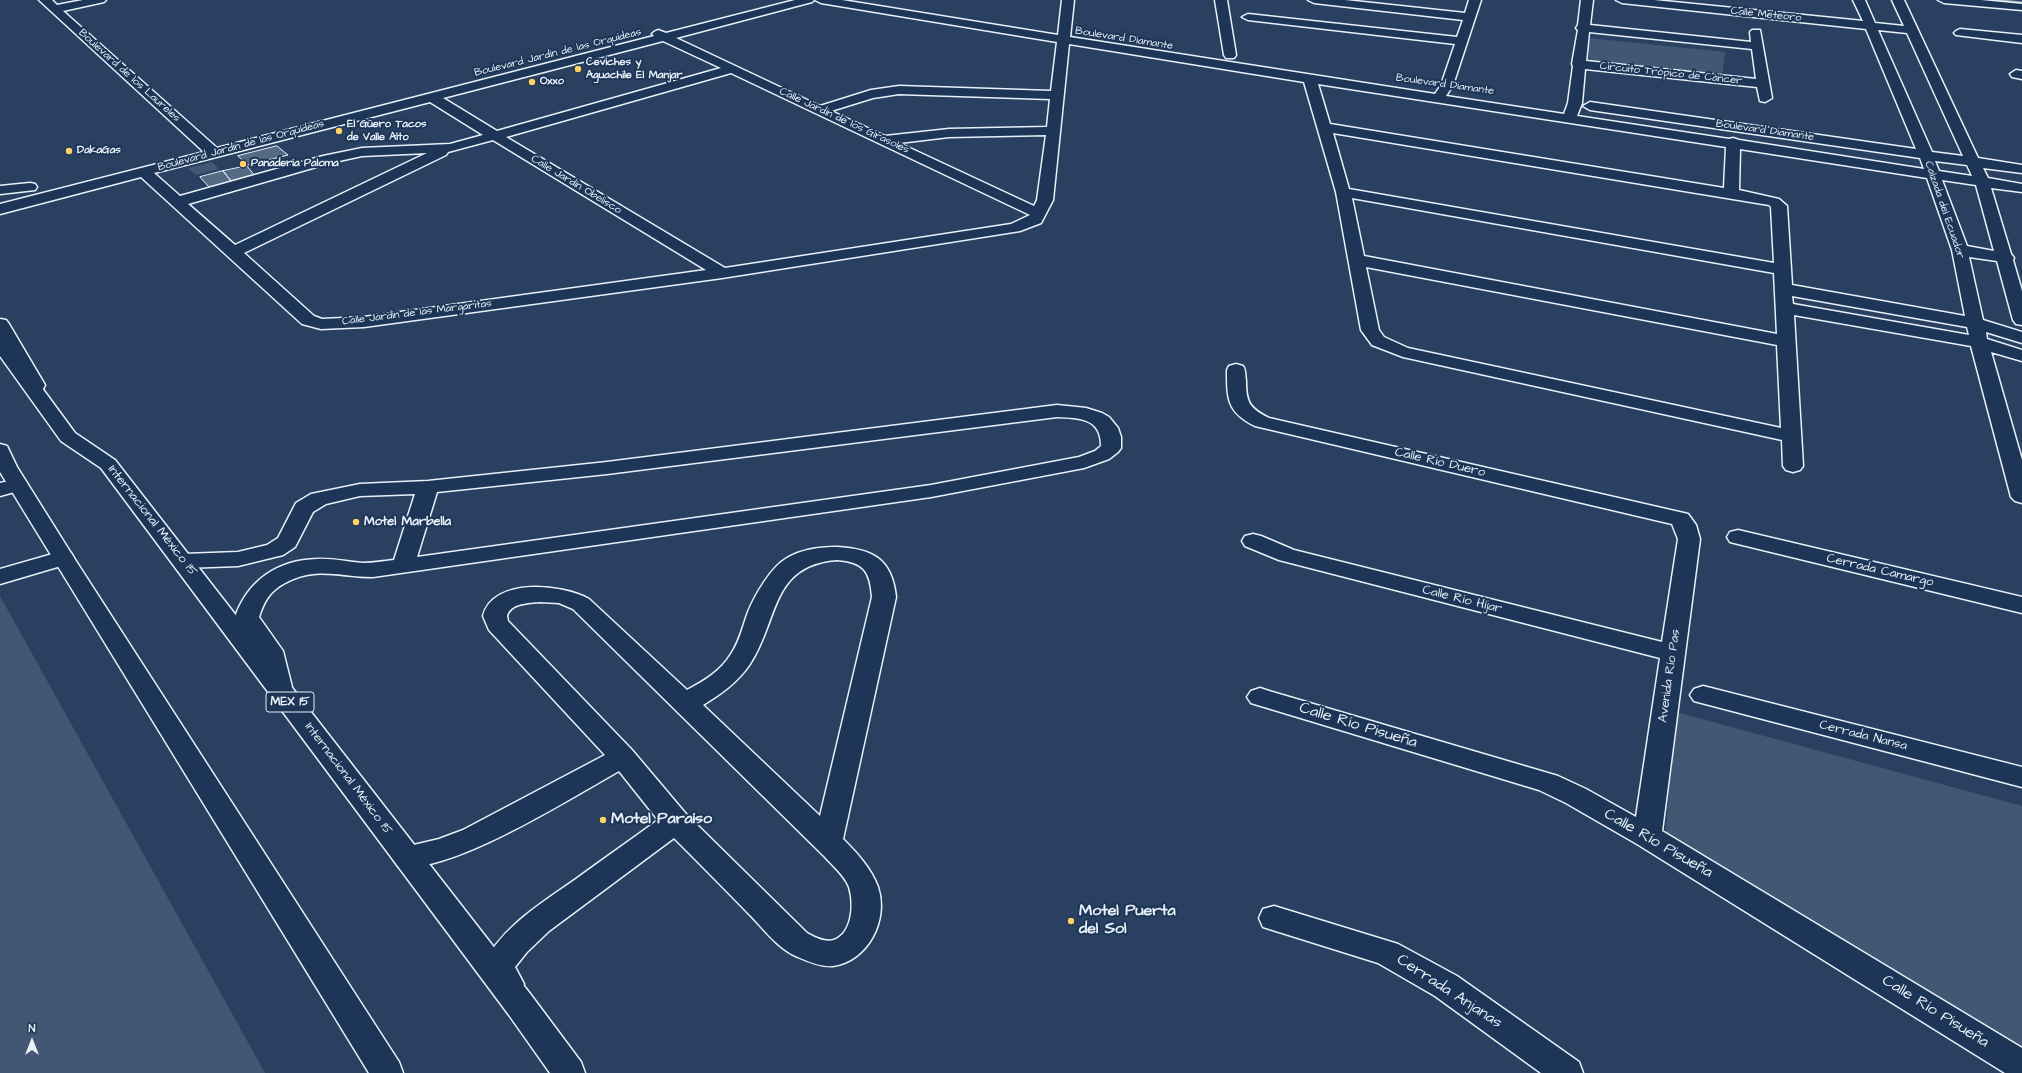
<!DOCTYPE html>
<html>
<head>
<meta charset="utf-8">
<style>
	body { margin:0 }
	#map { position:relative; width:2022px; height:1073px; overflow:hidden; background:#294061; font-family:"Architects Daughter",sans-serif }
	canvas { display:block }
	.north { position:absolute; left:12px; top:1021px; width:40px; height:40px; -webkit-text-stroke:3px #1d3557; paint-order:stroke; rotate:0deg; font-size:11px; font-weight:700; line-height:16px; text-align:center; color:#e8f1f8 }
	.north::after { content:''; display:block; margin:auto; width:14px; height:18px; background:#e8f1f8; clip-path:polygon(50% 0,100% 100%,50% 72%,0 100%) }
</style>
</head>
<body>
<div id="map">
<canvas width="2022" height="1073"></canvas>
<div class="north">N</div>
</div>
<script>
const ctx = document.querySelector('canvas').getContext('2d');
ctx.lineJoin = 'round';
function paint(path, color) { ctx.fillStyle = color; ctx.fill(path, 'evenodd'); }
function trace(path, color, width, dash) { ctx.strokeStyle = color; ctx.lineWidth = width; ctx.lineCap = dash ? 'butt' : 'round'; ctx.setLineDash(dash || []); ctx.stroke(path); }
function label(font, color, halo, rows, align = 'center') {
  ctx.font = font + ' "Architects Daughter",sans-serif'; ctx.lineWidth = 4; ctx.setLineDash([]); ctx.textBaseline = 'middle'; ctx.strokeStyle = halo; ctx.fillStyle = color; for (const [text, x, y, turn = 0] of rows) {
    ctx.save(); ctx.translate(x, y); ctx.rotate((+turn || 0) * Math.PI / 180); ctx.textAlign = isNaN(turn) ? turn : align; if (halo) ctx.strokeText(text, 0, 0); ctx.fillText(text, 0, 0); ctx.restore();
  }
}
paint(new Path2D(`
	M1589,38l136,14 -3,25 -134,-15z
	M212,162l7,7 -23,6 -8,-7z
	M0,596l265,477h-265z
	M1676,712l346,94v244l-357,-213z`), '#415774');
trace(new Path2D(`
	M1981,0l41,4`), '#9dabbd', 5);
const building = new Path2D(`
	M277,146l11,9 -40,10 -10,-9z
	M247,166l8,10 -24,5 -8,-10z
	M223,171l9,11 -23,5 -9,-10z`);
paint(building, '#556a83');
trace(building, '#e8f1f8', 1);
const minor = new Path2D(`
	M39,0h13l5,5 26,-5h23l-2,2 -41,9 154,137 437,-112 -2,-2 2,-2 4,-2 8,3 129,-33h19l-2,2 -136,36 144,68 51,-16 28,-4 152,5 6,-49 -236,-39 -6,-3h27l216,35 4,-35h12l-4,37 365,57 6,-9 14,-41 -207,-24 -6,-3 6,-3 209,23 6,-17 -149,-17 -6,-3h37l120,13 4,-13h12l-28,85 -7,11 118,18 4,-11 5,-37 -1,-2 6,-34 -2,-2 2,-3 3,-25h12l-3,25 161,17 -1,-10 2,-2h8l12,68 -7,4 -5,-1 -3,-14 -172,-18 -3,34 -5,13 152,23 4,-1 6,2 185,29 -4,-11 -330,-48 -7,-4 7,-4 326,47 -50,-120 -244,-26 -6,-3h38l209,21 -10,-21h12l10,23 29,3 -12,-26h12l74,158 44,7v8l-39,-5 5,10 34,6v8l-31,-4 20,66 3,4 -1,2 9,31v34l-6,-1 -3,-4 -16,-59 -28,-4 14,63 39,12v11l-36,-11 1,7 35,11v11l-31,-9 31,108v43l-7,-2 -4,-4 -40,-151 -177,-31 9,151 -3,4 -7,2 -7,-2 -3,-4 -1,-26 -379,-83 -31,-12 -11,-15 -25,-138 -32,-110 -235,-38 -16,156 -12,23 -21,8 -298,47 -358,49 -43,2 -19,-5 -161,-147 -141,37v-10l204,-52zM1878,30l29,3 56,123 -31,-4zM1589,32l163,17 4,30 -170,-18zM663,41l58,27 -224,63 -54,-33zM731,73l299,142 -19,9 -286,44 -219,-131zM1318,84l408,63 -2,41 -394,-64zM899,94l151,5 -3,28 -98,2 -64,7 -54,-25 42,-13zM430,102l53,33 -33,9 -88,4 -39,8 -143,40 -26,-23zM1333,133l436,72 2,2 3,56 -425,-74zM1046,135l-9,65 -3,6 -135,-63 50,-6zM493,140l213,130 -342,47 -42,2 -8,-3 -70,-63 202,-98 2,-3zM1740,149l187,29 25,72 13,66 -173,-31 -5,-79 -8,-7 -40,-9zM427,153l-192,92 -47,-41 142,-41 32,-7zM1935,161l32,4 5,11 -33,-5zM1942,180l34,5 18,66 -27,-5zM1352,198l422,75 3,61 -413,-78zM1366,267l411,78 4,83 -373,-80 -24,-11 -5,-7zM1792,296l175,31 2,8 -176,-31z
	M1215,0h12l9,55 -2,3h-8l-2,-3z
	M1938,0h43l41,4v6l-78,-7z
	M1960,29l62,6v8l-66,-8 -2,-2 2,-2z
	M2016,70l6,1v8l-10,-2 -2,-3z
	M30,183l5,1 2,3 -2,3 -35,4v-8z
	M0,319l6,1 3,4 36,61 -2,4 -7,2 -7,-2 -2,-4 -27,-46z
	M1236,364l7,2c3,5 2,9 3,15 0,21 3,27 23,37l419,96 8,11 4,14 -38,292 360,217v25h-17l-368,-229 -71,-41 -27,-13 -288,-87 -4,-6 4,-6 9,-3 9,3 289,85 28,13 50,28 24,-159 -381,-98 -34,-14 -3,-5 3,-5 8,-2 8,2 33,14 368,92 16,-103 -6,-15 -417,-98c-28,-14 -28,-27 -28,-56l2,-4z
	M1057,405l29,3 16,5 7,4 9,11 3,9v11l-3,4 -9,7 -25,9 -153,29 -558,80c-33,0 -57,-11 -88,6 -15,8 -21,18 -26,34l24,34 9,36 -4,6 -9,3 -9,-3 -4,-6 -7,-35 -24,-35c13,-37 43,-57 82,-58 15,-1 31,3 46,4 10,0 20,-2 31,-3l21,-66 -55,2 -34,8 -13,8 -18,35 -12,8 -45,11 -54,2 -8,-2 -3,-5 3,-5 8,-2 54,-2 29,-7 11,-7 18,-35 15,-9 49,-10 68,-3 179,-19zM1057,417c23,1 44,1 44,29l-6,5 -16,6 -148,28 -514,72 20,-65 170,-18z
	M18,479l7,2 3,4 -3,4 -25,7v-13z
	M1738,530l284,67v16l-292,-71 -3,-5 3,-5z
	M837,547c36,2 55,12 59,50l-53,242c14,14 28,29 35,48 11,33 -10,74 -45,79 -12,1 -24,-4 -35,-9 -20,-8 -34,-28 -49,-43 -25,-26 -50,-51 -75,-76l-125,93 -22,21 -12,15 9,17 -5,10 -11,4 -11,-4 -14,-28c18,-39 59,-63 93,-87 27,-20 55,-39 82,-59l-39,-49c-43,24 -177,109 -222,94l-4,-8 4,-8 42,-10 24,-9 142,-75 -116,-125 -6,-14c10,-39 79,-32 106,-17l98,91c17,-9 34,-19 44,-36 9,-13 12,-29 17,-42 7,-17 23,-45 39,-54 15,-9 34,-11 50,-11zM837,560c27,2 33,11 35,37l-52,219 -117,-111c18,-11 35,-23 47,-41 29,-44 20,-99 87,-104zM540,602l19,1 14,6 252,248c8,9 20,19 24,30 5,16 4,46 -15,53 -9,3 -20,-3 -27,-7l-121,-119 -54,-64 -124,-129 -1,-5c3,-13 22,-13 33,-14z
	M63,551l8,2 3,5 -3,5 -71,21v-15z
	M1703,686l319,81v20l-328,-86 -4,-6 4,-6z
	M1274,906l124,38 59,32 122,86 4,11h-42l-106,-77 -57,-33 -115,-36 -4,-9 4,-9z`);
const major = new Path2D(`
	M0,338l6,1 69,94 40,27 416,535 50,67 4,11h-35l-41,-58 -408,-547 -40,-27 -61,-85z
	M0,444l7,2 10,21 57,91 325,504 4,11h-34l-369,-601z`);
trace(minor, '#e8f1f8', 3);
trace(major, '#e8f1f8', 3);
paint(minor, '#1d3557');
paint(major, '#1d3557');
for (const [x, y, r, color] of [
	[578,69,4,"#ffd166"],
	[532,82,4,"#ffd166"],
	[339,131,4,"#ffd166"],
	[69,151,4,"#ffd166"],
	[243,164,4,"#ffd166"],
	[356,522,4,"#ffd166"],
	[603,820,4,"#ffd166"],
	[1071,921,4,"#ffd166"]
]) { const dot = new Path2D(); dot.arc(x, y, r, 0, 2 * Math.PI); ctx.fillStyle = color; ctx.fill(dot); trace(dot, '#1d3557', 1.5); }
label('11px', '#e8f1f8', '#1d3557', [
	["Calle Meteoro",1766,15,6],
	["Boulevard Diamante",1124,39,9],
	["Boulevard Jardín de las Orquídeas",558,53,-14],
	["Circuito Trópico de Cáncer",1671,74,6],
	["Boulevard de los Laureles",129,76,42],
	["Boulevard Diamante",1445,85,8],
	["Calle Jardín de los Girasoles",844,121,25],
	["Boulevard Diamante",1765,131,8],
	["Boulevard Jardín de las Orquídeas",241,146,-15],
	["Calle Jardín Obelisco",576,185,31],
	["Calzada del Ecuador",1944,210,71],
	["Calle Jardín de las Margaritas",417,313,-7]
]);
label('bold 11px', '#e8f1f8', '#1d3557', [
	["Ceviches y",586,63],
	["Aguachile El Manjar",586,76],
	["Oxxo",540,82],
	["El Güero Tacos",347,125],
	["de Valle Alto",347,138],
	["DakaGas",77,151],
	["Panadería Paloma",251,164]
], 'left');
for (const [x, y, w] of [
	[290,702,48]
]) { const box = new Path2D(); box.roundRect(x - w / 2, y - 10, w, 20, 3); ctx.fillStyle = '#1d3557'; ctx.fill(box); trace(box, '#e8f1f8', 1); }
label('bold 12px', '#e8f1f8', null, [
	["MEX 15",290,702]
]);
label('13px', '#e8f1f8', '#1d3557', [
	["Calle Río Duero",1440,463,13],
	["Internacional México 15",152,521,52],
	["Cerrada Camargo",1880,571,13],
	["Calle Río Híjar",1462,600,14],
	["Avenida Río Pas",1670,676,-82],
	["Cerrada Nansa",1863,736,14],
	["Internacional México 15",348,779,53]
]);
label('bold 13px', '#e8f1f8', '#1d3557', [
	["Motel Marbella",364,522]
], 'left');
label('16px', '#e8f1f8', '#1d3557', [
	["Calle Río Pisueña",1358,726,17],
	["Calle Río Pisueña",1658,844,30],
	["Cerrada Anjanas",1449,992,33],
	["Calle Río Pisueña",1935,1012,32]
]);
label('bold 16px', '#e8f1f8', '#1d3557', [
	["Motel Paraíso",611,820],
	["Motel Puerta",1079,912],
	["del Sol",1079,930]
], 'left');
</script>
</body>
</html>
